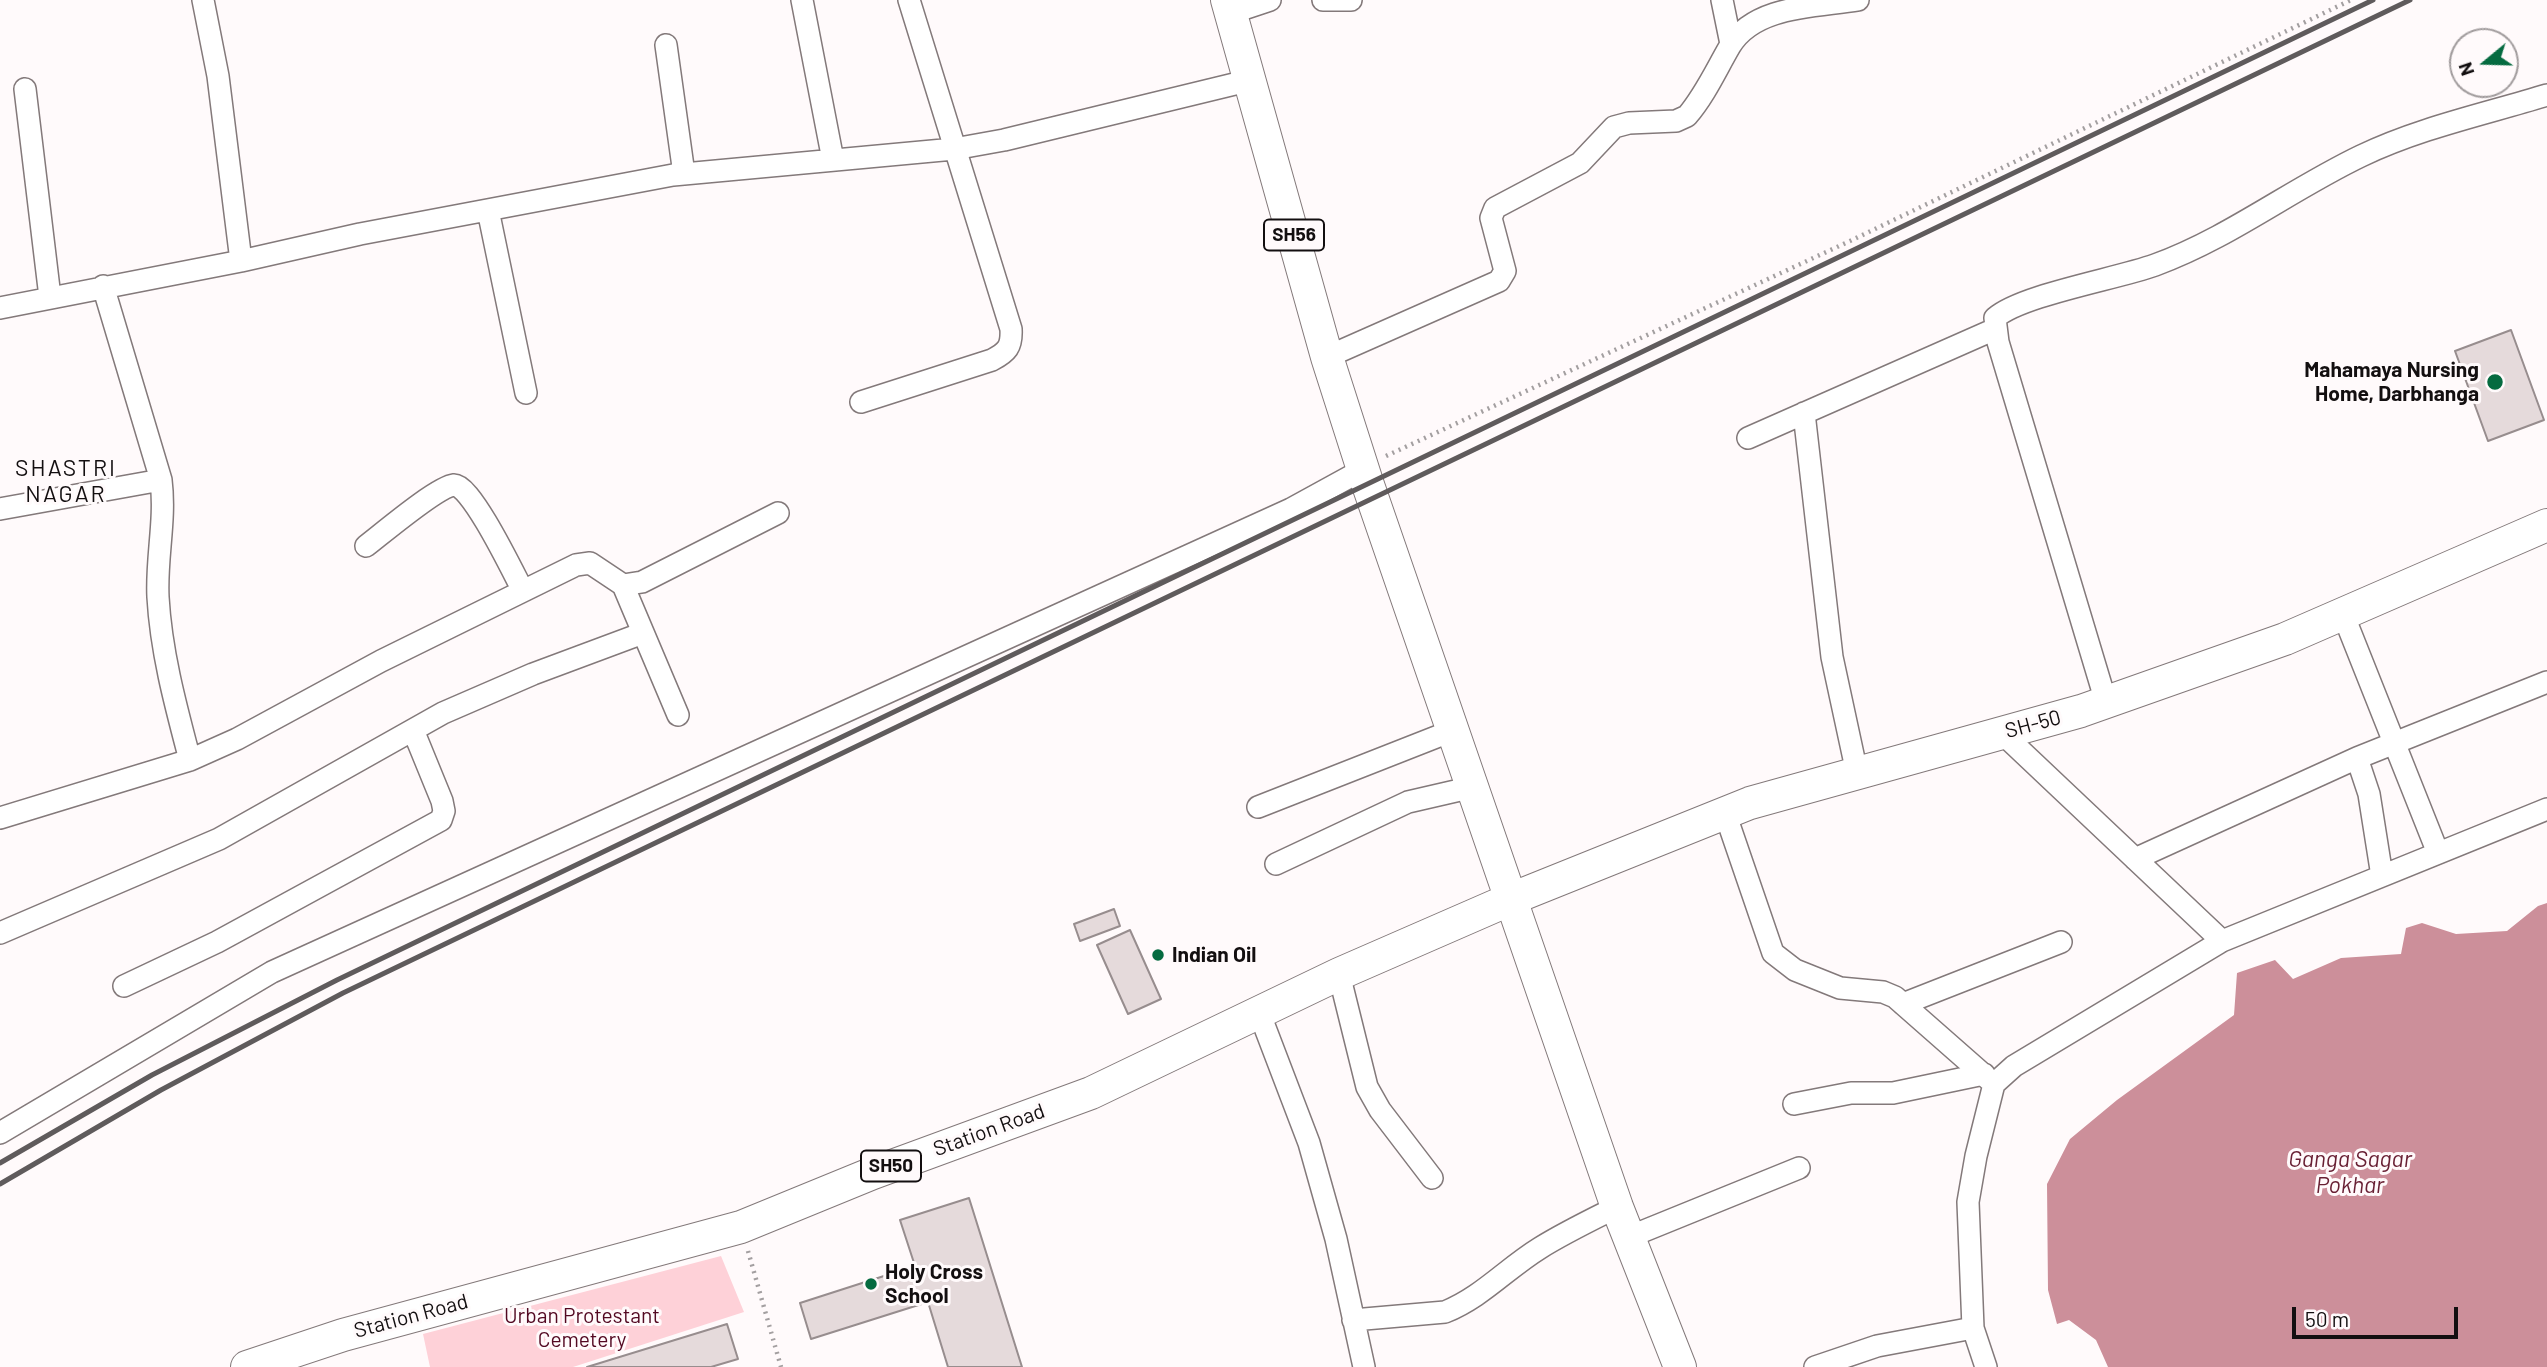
<!DOCTYPE html>
<html>
<head>
<meta charset="utf-8">
<style>
	body { margin:0 }
	#map { position:relative; width:2547px; height:1367px; overflow:hidden; background:#fffafb; font-family:Barlow,sans-serif }
	canvas { display:block }
	.north { position:absolute; left:2449px; top:28px; width:70px; height:70px; box-sizing:border-box; background:#fffafb; border:2px solid #a19c9d; border-radius:50%; rotate:251deg; font-size:19px; font-weight:700; line-height:28px; text-align:center; color:#130f10 }
	.north::after { content:''; display:block; margin:auto; width:24px; height:32px; background:#056b40; clip-path:polygon(50% 0,100% 100%,50% 72%,0 100%) }
	.scale { position:absolute; left:2292px; top:1307px; width:166px; height:32px; box-sizing:border-box; border:4px solid #130f10; border-top:0; padding-left:9px; font-size:21px; line-height:24px; white-space:nowrap; color:#130f10; -webkit-text-stroke:5px #fffafb; paint-order:stroke }
</style>
</head>
<body>
<div id="map">
<canvas width="2547" height="1367"></canvas>
<div class="north">N</div>
<div class="scale">50 m</div>
</div>
<script>
const ctx = document.querySelector('canvas').getContext('2d');
ctx.lineJoin = 'round';
function paint(path, color) { ctx.fillStyle = color; ctx.fill(path, 'evenodd'); }
function trace(path, color, width, dash) { ctx.strokeStyle = color; ctx.lineWidth = width; ctx.lineCap = dash ? 'butt' : 'round'; ctx.setLineDash(dash || []); ctx.stroke(path); }
function label(font, color, halo, rows, align = 'center') {
  ctx.font = font + ' Barlow,sans-serif'; ctx.lineWidth = 6; ctx.setLineDash([]); ctx.textBaseline = 'middle'; ctx.strokeStyle = halo; ctx.fillStyle = color; for (const [text, x, y, turn = 0] of rows) {
    ctx.save(); ctx.translate(x, y); ctx.rotate((+turn || 0) * Math.PI / 180); ctx.textAlign = isNaN(turn) ? turn : align; if (halo) ctx.strokeText(text, 0, 0); ctx.fillText(text, 0, 0); ctx.restore();
  }
}
paint(new Path2D(`
	M721,1256l23,56 -171,55h-143l-7,-33z`), '#fed1d8');
paint(new Path2D(`
	M2547,903v464h-439l-12,-27 -27,-20 -12,4 -9,-34 -1,-106 23,-45 47,-39 117,-85 3,-42 38,-13 18,19 48,-21 60,-4 5,-26 16,-5 34,11 51,-3 31,-25z`), '#cc8f9a');
const building = new Path2D(`
	M2511,330l33,90 -56,21 -33,-90z
	M1114,909l6,17 -40,15 -6,-17z
	M1130,930l31,69 -33,15 -31,-69z
	M969,1198l53,169h-74l-20,-65 -117,37 -11,-36 115,-37 -15,-46z
	M727,1324l11,35 -27,8h-124z`);
paint(building, '#e5dadb');
trace(building, '#978d8e', 2);
const minor = new Path2D(`
	M203,0l15,76 23,185
	M802,0l31,160
	M1323,0h28
	M1722,0l9,44
	M1231,13l39,-13
	M666,45l18,129
	M25,89l25,208
	M488,210l38,183
	M103,286l58,194c5,40 -5,78 -3,117 3,55 18,110 32,163
	M0,308l241,-47 119,-27 313,-59 281,-26 50,-9 247,-60
	M1327,357l172,-76 6,-10 -14,-53 4,-10 85,-45 34,-36 15,-4 47,-2 11,-5c18,-21 29,-46 43,-70 25,-41 86,-39 128,-46
	M861,402l131,-42c15,-8 20,-13 19,-31l-102,-329
	M1804,413l28,244 25,116
	M1748,438l247,-109
	M0,509l161,-29
	M366,546c17,-13 71,-59 88,-61 17,-1 60,89 69,106
	M623,585l55,130
	M2343,614l95,239
	M2106,702l-108,-360 -3,-24c26,-23 121,-39 160,-53 74,-27 135,-75 206,-109 58,-28 124,-42 186,-61
	M2002,733l220,208
	M2357,758l12,36 13,82
	M1258,807l196,-77
	M1725,813l48,140 22,17 45,18 43,4 12,5 99,87
	M0,818l190,-58 47,-21 144,-78 195,-96 14,-2 33,22 19,-3 136,-69
	M2135,859l222,-101 190,-76
	M1276,864l132,-62 65,-15
	M0,933l219,-94 224,-126 90,-39 110,-41
	M1339,974l28,113 13,23 52,68
	M124,986l93,-44 224,-122 3,-9 -2,-10 -29,-71
	M1903,1004l158,-62
	M1259,1012l50,131 27,96 28,128
	M1794,1104l57,-11h42l91,-19
	M0,1133l272,-161 1019,-463 73,-40
	M1629,1237l170,-69
	M1353,1320l92,-8c37,-15 61,-43 95,-64 24,-15 51,-28 77,-41
	M1815,1367l62,-21 96,-18
	M1986,1367l-13,-39 -5,-126 8,-46 18,-72 20,-18 208,-125 325,-132`);
const primary = new Path2D(`
	M1227,0l100,357 40,125 250,725 63,160
	M247,1367l96,-32 398,-108 132,-54 218,-80 248,-119 172,-75 239,-96 331,-92 204,-72 262,-114`);
trace(minor, '#83797a', 24);
trace(primary, '#83797a', 34);
trace(new Path2D(`
	M1386,456l464,-215 501,-241
	M748,1251l33,116`), '#a39fa0', 4.5, [2, 5]);
trace(minor, '#fff', 21);
trace(primary, '#fff', 32);
trace(new Path2D(`
	M0,1163l152,-88 185,-95 2036,-980
	M0,1184l161,-94 182,-97 2067,-993`), '#5f5b5c', 5);
for (const [x, y, r, color] of [
	[2495,382,9,"#056b40"],
	[1158,955,7,"#056b40"],
	[871,1284,7,"#056b40"]
]) { const dot = new Path2D(); dot.arc(x, y, r, 0, 2 * Math.PI); ctx.fillStyle = color; ctx.fill(dot); trace(dot, '#fffafb', 2.5); }
for (const [x, y, w] of [
	[1294,235,60],
	[891,1166,60]
]) { const box = new Path2D(); box.roundRect(x - w / 2, y - 15.5, w, 31, 5); ctx.fillStyle = '#fffafb'; ctx.fill(box); trace(box, '#130f10', 2); }
label('bold 19px', '#130f10', null, [
	["SH56",1294,235],
	["SH50",891,1166]
]);
label('bold 21px', '#130f10', '#fffafb', [
	["Mahamaya Nursing",2479,370,"right"],
	["Home, Darbhanga",2479,394,"right"],
	["Indian Oil",1172,955],
	["Holy Cross",885,1272],
	["School",885,1296]
], 'left');
label('21px', '#130f10', '#fffafb', [
	["SH-50",2033,724,-15],
	["Station Road",989,1130,-20],
	["Station Road",411,1316,-15]
]);
label('21px', '#530922', '#fffafb', [
	["Urban Protestant",582,1316],
	["Cemetery",582,1340]
]);
ctx.letterSpacing = '2px';
label('23px', '#130f10', '#fffafb', [
	["SHASTRI",66,468],
	["NAGAR",66,494]
]);
ctx.letterSpacing = '0px';
label('italic 23px', '#681f33', '#fffafb', [
	["Ganga Sagar",2350,1159],
	["Pokhar",2350,1185]
]);
</script>
</body>
</html>
